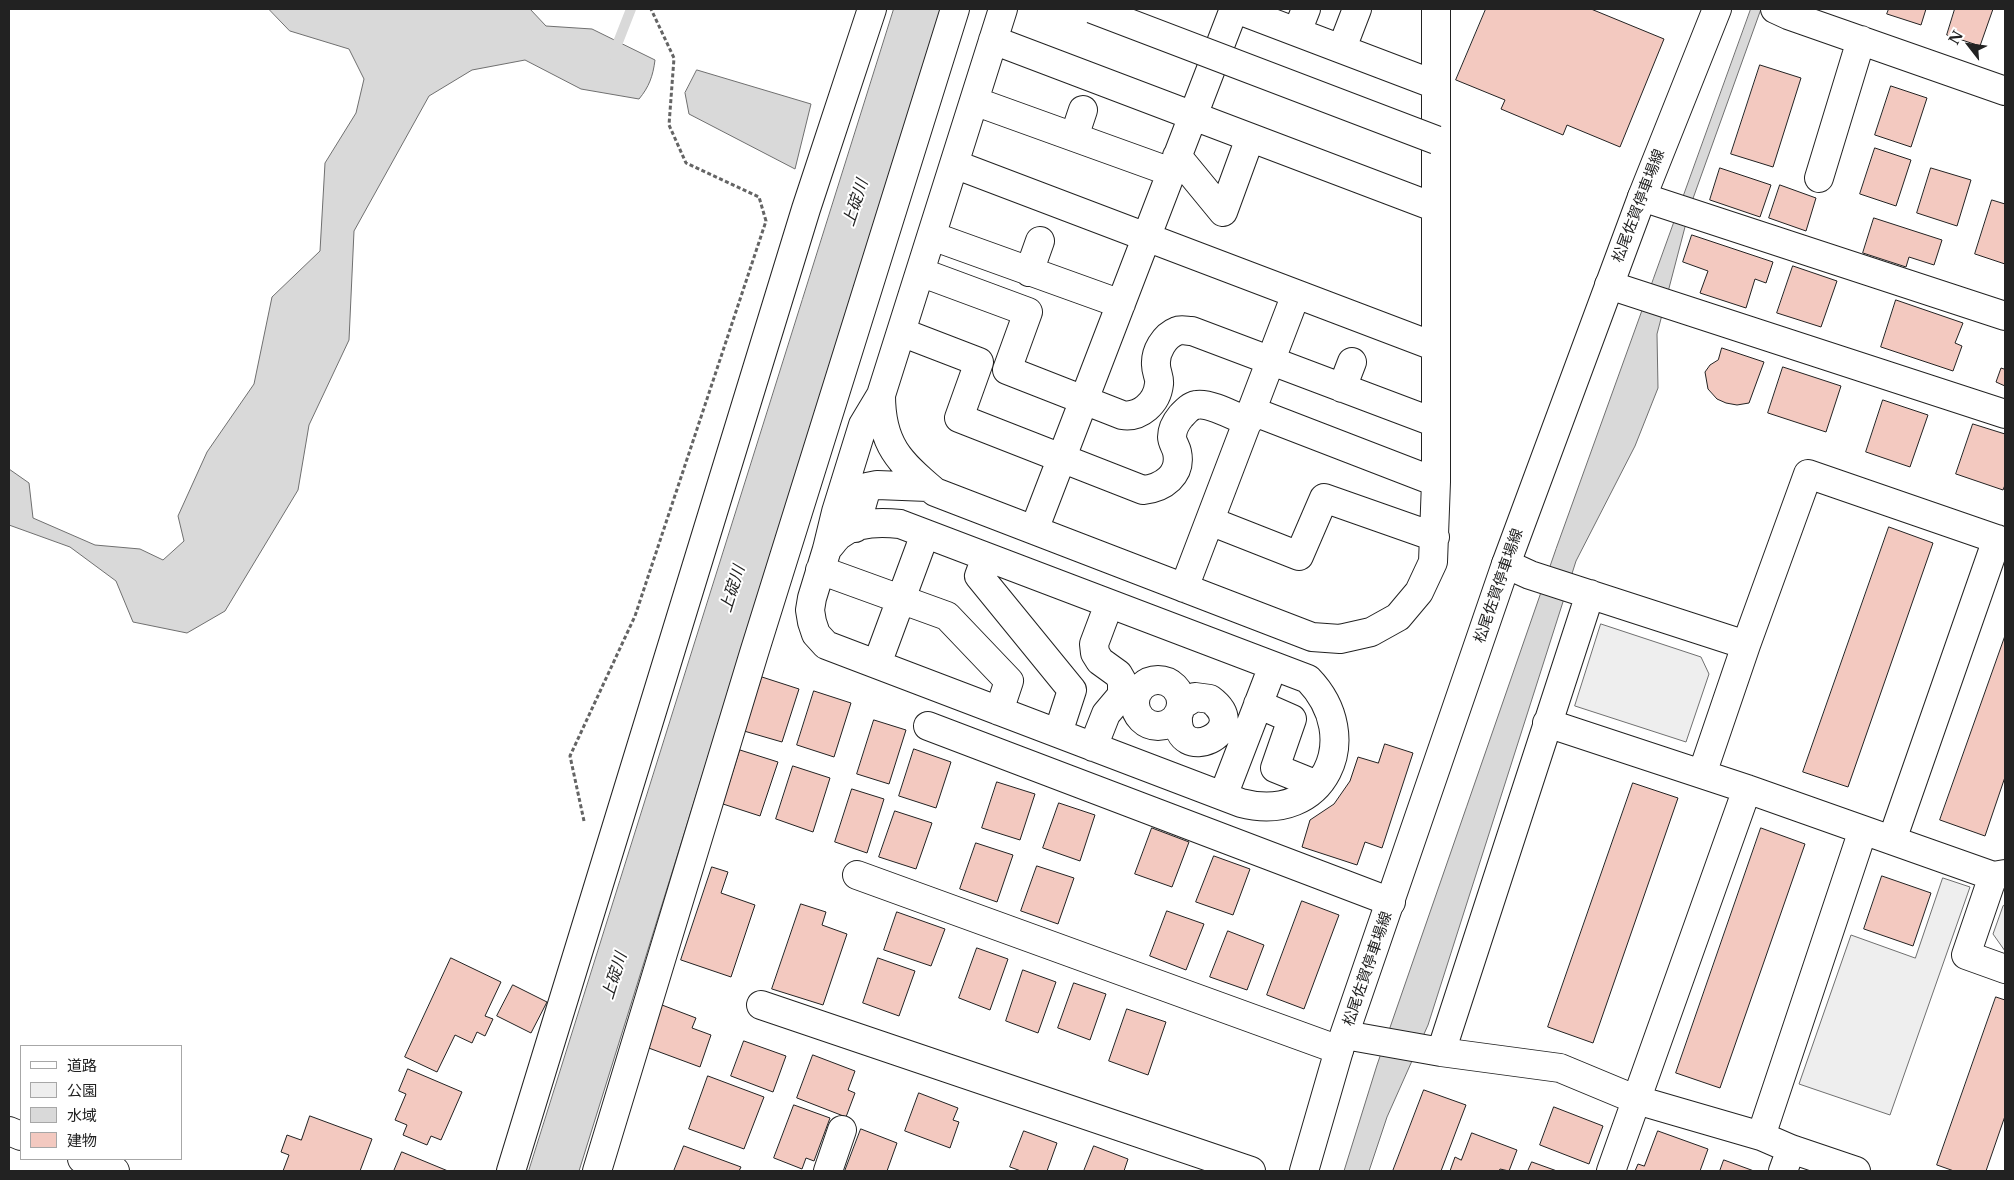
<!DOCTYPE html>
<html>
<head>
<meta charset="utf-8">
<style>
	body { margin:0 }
	#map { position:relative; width:2014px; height:1180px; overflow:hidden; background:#fff; font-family:"Libre Baskerville","Noto Sans JP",serif }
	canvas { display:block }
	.frame { position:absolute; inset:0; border:10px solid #222; pointer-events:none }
	.legend { position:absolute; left:20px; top:1045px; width:162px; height:115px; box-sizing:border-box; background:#fff; border:1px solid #a7a7a7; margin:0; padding:6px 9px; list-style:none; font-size:15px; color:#222 }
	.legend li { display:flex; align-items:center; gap:10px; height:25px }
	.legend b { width:25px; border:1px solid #a7a7a7 }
	.north { position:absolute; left:1944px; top:20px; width:50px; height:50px; -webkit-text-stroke:4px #fff; paint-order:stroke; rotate:300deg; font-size:14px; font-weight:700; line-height:20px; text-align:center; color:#222 }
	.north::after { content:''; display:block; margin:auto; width:18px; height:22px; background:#222; clip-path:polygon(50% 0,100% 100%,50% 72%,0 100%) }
</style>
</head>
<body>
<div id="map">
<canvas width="2014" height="1180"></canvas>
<div class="frame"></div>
<ul class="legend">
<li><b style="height:6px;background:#fff"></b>道路</li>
<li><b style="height:14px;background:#eee"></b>公園</li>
<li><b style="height:14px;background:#d9d9d9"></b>水域</li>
<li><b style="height:14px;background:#f3c9c0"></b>建物</li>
</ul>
<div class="north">N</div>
</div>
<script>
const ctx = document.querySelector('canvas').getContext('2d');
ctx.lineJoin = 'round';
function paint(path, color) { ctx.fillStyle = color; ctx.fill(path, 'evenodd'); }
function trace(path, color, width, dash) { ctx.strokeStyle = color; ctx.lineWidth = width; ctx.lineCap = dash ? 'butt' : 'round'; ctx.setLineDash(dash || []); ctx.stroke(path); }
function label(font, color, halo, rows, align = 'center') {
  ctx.font = font + ' "Libre Baskerville","Noto Sans JP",serif'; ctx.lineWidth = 4; ctx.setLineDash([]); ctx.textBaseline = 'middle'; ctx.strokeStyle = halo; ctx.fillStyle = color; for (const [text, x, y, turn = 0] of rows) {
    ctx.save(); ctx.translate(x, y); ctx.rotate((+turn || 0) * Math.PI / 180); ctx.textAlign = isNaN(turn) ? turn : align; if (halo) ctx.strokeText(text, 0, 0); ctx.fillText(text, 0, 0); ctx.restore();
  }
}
const green = new Path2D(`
	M1601,624l100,33 8,17 -23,68 -111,-36z
	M1943,878l27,9 -80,228 -91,-31 52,-149 64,23z
	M2005,905v46l-12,-17 10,-28z`);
paint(green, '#eee');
trace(green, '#6f6f6f', 1);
const water = new Path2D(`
	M269,9h261l16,17 46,3 63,31c-2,16 -6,27 -16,39l-58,-10 -56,-29 -53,10 -43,26 -75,135 -5,109 -40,85 -11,65 -73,121 -38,22 -54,-11 -17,-41 -46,-34 -61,-22v-56l20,14 4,35 62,27 45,4 23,11 21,-19 -6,-25 29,-64 47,-68 18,-87 48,-46 5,-88 31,-50 8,-34 -15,-30 -59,-18z
	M894,9h47l-362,1162h-50z
	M1751,9h10l-70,195 -34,130 1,54 -23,58 -59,115 -148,464 -41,92 -18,54h-25l33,-106 179,-516z
	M697,70l114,34 -16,65 -106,-55 -4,-21z`);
paint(water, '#d9d9d9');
trace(water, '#6f6f6f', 1);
trace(new Path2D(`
	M613,55l18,-46`), '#d9d9d9', 10);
const building = new Path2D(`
	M1486,9h105l73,30 -44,108 -53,-22 -4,10 -62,-26 4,-9 -49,-20z
	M1889,9h37l-5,16 -34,-11z
	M1955,9h38l-13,37 -33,-11z
	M1760,65l41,13 -28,89 -42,-13z
	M1891,86l36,12 -16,49 -36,-12z
	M1875,148l36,12 -15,46 -36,-12z
	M1720,168l51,17 -11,32 -50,-17z
	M1931,168l40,12 -14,46 -40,-13z
	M1780,185l36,13 -10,33 -37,-13z
	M1992,200l13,4v60l-30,-10z
	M1874,218l68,22 -8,25 -25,-8 -3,10 -43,-14z
	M1692,235l81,27 -7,21 -11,-4 -9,29 -46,-15 8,-22 -25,-9z
	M1793,266l44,15 -16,46 -44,-14z
	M1896,300l67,23 -8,20 7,3 -9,25 -72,-24z
	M1722,348l42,14 -15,41 -12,2 -11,-2 -9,-4 -9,-10 -3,-17 5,-7 8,-5z
	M2005,366v20l-9,-4 5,-14 3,1z
	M1783,367l58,19 -15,46 -58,-19z
	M1883,400l45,15 -18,52 -44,-15z
	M1973,424l32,10v51l-2,5 -47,-16z
	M1889,527l44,16 -85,244 -45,-15z
	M2005,636v141l-20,59 -45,-16z
	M762,677l37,12 -17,53 -38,-11z
	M814,691l37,12 -17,54 -37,-12z
	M874,720l32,10 -17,54 -32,-10z
	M1385,744l28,9 -31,95 -17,-6 -8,23 -55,-18 8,-27 24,-16 16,-23 8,-24 20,6z
	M914,749l37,13 -15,46 -37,-12z
	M740,750l38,12 -18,54 -37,-12z
	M793,766l37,12 -17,54 -37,-13z
	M997,782l38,12 -15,46 -38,-12z
	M1633,783l45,15 -85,245 -45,-16z
	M852,789l32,10 -17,54 -32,-11z
	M1059,803l36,12 -15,46 -37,-13z
	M895,811l37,12 -16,46 -37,-12z
	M1152,828l37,14 -17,45 -37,-13z
	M1761,828l44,16 -85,244 -44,-15z
	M976,843l37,12 -16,47 -37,-13z
	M1214,856l36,13 -17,46 -37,-13z
	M1037,866l37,12 -16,46 -37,-13z
	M712,867l16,5 -7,21 34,12 -24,72 -50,-17z
	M1882,876l49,17 -18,53 -49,-17z
	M1302,901l37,14 -35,94 -37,-14z
	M801,904l25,8 -4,13 25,9 -24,71 -51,-16z
	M1167,911l37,13 -18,46 -36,-14z
	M897,912l48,17 -14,37 -47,-16z
	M1228,931l36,14 -17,45 -37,-13z
	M977,948l31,11 -18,51 -31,-12z
	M451,958l50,24 -16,34 8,3 -8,17 -8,-4 -5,11 -17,-8 -18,37 -32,-15z
	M878,958l37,13 -16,45 -36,-13z
	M1023,970l33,12 -18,51 -32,-12z
	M1074,983l32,11 -16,46 -32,-12z
	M513,985l34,17 -16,31 -34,-17z
	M1996,997l9,3v116l-19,55h-32l-17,-6z
	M662,1005l34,13 -4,10 19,7 -11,32 -54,-20z
	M1127,1009l39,13 -18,53 -39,-14z
	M744,1041l42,15 -13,36 -42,-16z
	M813,1055l42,16 -7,19 7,3 -9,24 -49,-19z
	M408,1069l54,23 -21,48 -10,-4 -4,9 -24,-10 4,-10 -12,-5 11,-26 -7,-3z
	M708,1076l56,21 -20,52 -55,-20z
	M1424,1090l42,15 -25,66h-48z
	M919,1093l39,15 -5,12 6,2 -9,26 -45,-17z
	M794,1105l36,13 -16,43 -8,-3 -4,11 -28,-11z
	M1554,1107l49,19 -14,38 -49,-19z
	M310,1116l62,23 -12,32h-77l6,-16 -8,-3 6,-17 14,5z
	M861,1129l36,14 -10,28h-42z
	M1024,1131l33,12 -10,28h-26l-11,-4z
	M1658,1131l50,18 -8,22h-65l3,-7 6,2z
	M1472,1133l45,17 -8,21 -9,-2 -1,2h-49l5,-14 6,3z
	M684,1146l57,21 -2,4h-65z
	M1094,1146l34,13 -4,12h-40z
	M402,1152l46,19h-54z
	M1724,1160l30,11h-34z
	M1532,1162l25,9h-29z`);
paint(building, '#f3c9c0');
trace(building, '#222', 1);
const minor = new Path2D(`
	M1003,9l-122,386c0,49 18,67 54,97l377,145 28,2 31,-7 27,-15 21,-25 14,-30 3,-80v-473
	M1236,9l200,76
	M1775,9l13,6 217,76
	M1297,32l9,-23
	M993,40l443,168
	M1342,48l15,-39
	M974,101l197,71
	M1074,137l9,-27
	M1177,156l46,56 27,-74
	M954,164l482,183
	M1819,178l42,-138
	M1642,197l363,119
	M932,236l189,68
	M920,272l108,40 -21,58 115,45c18,3 35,-12 37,-31 1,-6 -3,-12 -3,-19 -1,-13 8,-29 21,-34 4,-2 10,0 15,0l244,92
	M1029,272l11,-31
	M1609,285l396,129
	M901,332l78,30 -20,56 184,72c20,-2 39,-15 34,-38 -1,-5 -5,-10 -5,-15 0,-7 4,-15 9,-21 4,-4 9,-10 15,-11 13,-3 40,12 52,17
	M1342,388l10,-26
	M1252,411l184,71
	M1210,521l89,35 25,-58 111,39
	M855,528l12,-41 10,-2 51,2
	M1034,530l200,-521
	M827,549c5,-5 9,-12 14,-15 16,-12 41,-12 59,-10l408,155c57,59 16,146 -67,124l-415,-158 -10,-11 -4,-12 -2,-12 2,-12 15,-49 9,-37 27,-87 18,-30
	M986,557l-7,19 93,114 -14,43
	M1506,564l24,11 216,70 62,-171 197,68
	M820,570l127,46 62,65 -10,30
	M1184,588l112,-294
	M877,664l48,-130
	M1135 703a23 23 0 1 1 46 0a23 23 0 1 1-46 0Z
	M1258,704l34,15 -17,49 42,17
	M1178,716c-3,52 77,16 32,-17l-15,-2 -13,8
	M1547,723l200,66 246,87 12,-2
	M928,726l463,176
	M1093,747l13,-33 16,-19v-14l-4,-7 -18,-13 -5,-8 -1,-9 15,-40
	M1702,774l44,-129
	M1223,796l50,-130
	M1892,840l105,-301
	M857,875l482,175
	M1993,876l-27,79 39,14
	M761,1005l490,166
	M1345,1035l96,17 119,16 77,32 124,36 30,13 65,22
	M1441,1052l149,-458
	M9,1131l12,5
	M1761,1136l102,-306
	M82,1159l33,12
	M511,1171l295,-962 66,-200
	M597,1171l157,-518 201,-644
	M828,1171l14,-41
	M1611,1171l136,-382
	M1783,1171l8,-22`);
const major = new Path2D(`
	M1304,1171l35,-121 167,-486 136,-367 75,-188`);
trace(minor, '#222', 30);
trace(major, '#222', 30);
trace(new Path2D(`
	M584,821l-14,-65 65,-140 131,-395 -7,-24 -73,-34 -17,-38 5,-67 -23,-49`), '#646464', 3, [4, 2.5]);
trace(minor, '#fff', 28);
trace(major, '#fff', 28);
const minorBridge = new Path2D(`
	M1092,9l344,131`);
trace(minorBridge, '#222', 30, []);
trace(minorBridge, '#fff', 28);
label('15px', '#222', '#fff', [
	["松尾佐賀停車場線",1639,206,-69],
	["松尾佐賀停車場線",1499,586,-71],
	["松尾佐賀停車場線",1368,969,-71]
]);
label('italic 16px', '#222', '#fff', [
	["上碇川",856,203,-72],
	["上碇川",733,589,-73],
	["上碇川",615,976,-73]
]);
</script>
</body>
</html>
